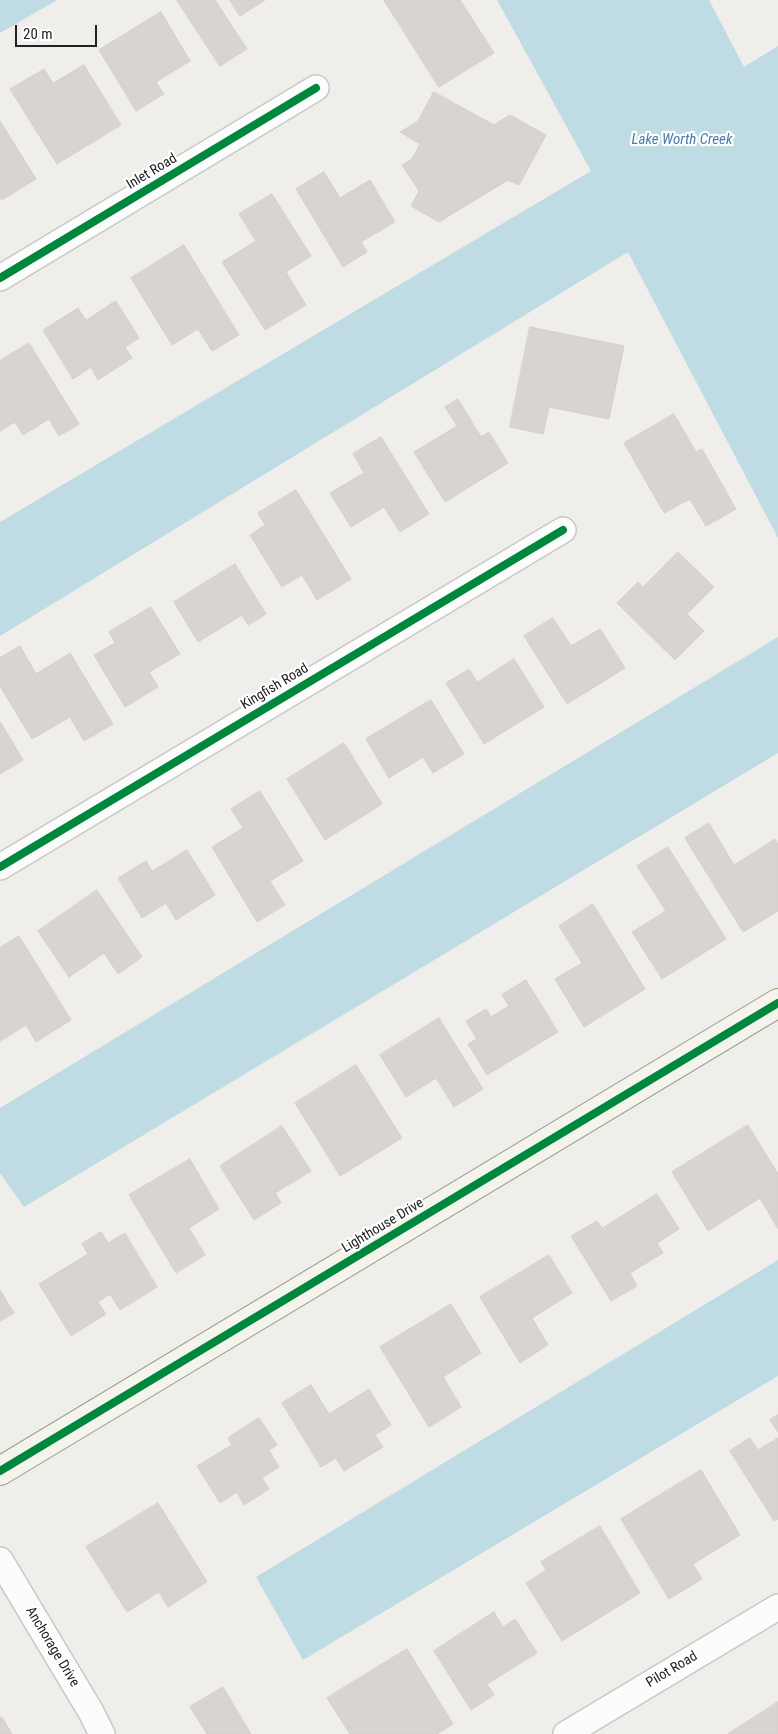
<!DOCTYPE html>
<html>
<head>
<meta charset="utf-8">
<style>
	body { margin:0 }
	#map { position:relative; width:778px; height:1734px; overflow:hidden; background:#f0eeeb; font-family:"Roboto Condensed",sans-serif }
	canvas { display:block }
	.scale { position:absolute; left:15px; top:25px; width:82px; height:22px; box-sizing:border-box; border:2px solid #222; border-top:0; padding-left:6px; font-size:15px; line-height:18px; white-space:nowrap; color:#222; -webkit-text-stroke:4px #fff; paint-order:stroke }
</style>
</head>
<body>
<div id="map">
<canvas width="778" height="1734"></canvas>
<div class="scale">20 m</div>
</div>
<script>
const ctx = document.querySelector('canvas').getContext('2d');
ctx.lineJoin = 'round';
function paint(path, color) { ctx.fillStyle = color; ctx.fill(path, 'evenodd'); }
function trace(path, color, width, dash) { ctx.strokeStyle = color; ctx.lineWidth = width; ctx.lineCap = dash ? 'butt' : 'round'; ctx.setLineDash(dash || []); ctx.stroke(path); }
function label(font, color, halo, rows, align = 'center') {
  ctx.font = font + ' "Roboto Condensed",sans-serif'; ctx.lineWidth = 4.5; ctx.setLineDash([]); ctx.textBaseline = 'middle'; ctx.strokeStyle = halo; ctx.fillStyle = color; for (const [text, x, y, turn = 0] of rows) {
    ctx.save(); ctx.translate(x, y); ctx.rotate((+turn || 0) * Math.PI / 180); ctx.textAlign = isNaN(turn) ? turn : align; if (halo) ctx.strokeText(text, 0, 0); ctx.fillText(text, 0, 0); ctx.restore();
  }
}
paint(new Path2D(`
	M0,0h57l-57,33z
	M497,0h212l35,67 34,-21v492l-150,-286 -628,384v-114l591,-351z
	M778,637v116l-754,454 -24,-34v-65z
	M778,1260v116l-475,284 -47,-83z`), '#bfdbe3');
const building = new Path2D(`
	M177,0h38l32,49 -27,17z
	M230,0h35l-25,16z
	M384,0h76l34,53 -55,34z
	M161,12l29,49 -34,21 8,12 -28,17 -37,-61z
	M84,65l37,60 -64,39 -47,-75 34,-20 9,14z
	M434,92l60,33 16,-10 36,20 -27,50 -11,-5 -69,42 -28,-16 8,-15 -17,-26 10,-6 8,-15 -20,-12 17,-10z
	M0,121l36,58 -34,21 -2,-3z
	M324,172l16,26 30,-18 25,42 -34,20 6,10 -24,15 -47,-78z
	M272,194l39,62 -25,16 20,33 -41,25 -43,-68 34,-21 -17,-27z
	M184,245l55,90 -27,16 -14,-22 -26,16 -41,-67z
	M116,301l23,37 -14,9 7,11 -34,22 -7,-13 -18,12 -30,-49 35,-22 8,12z
	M530,327l94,19 -15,73 -60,-12 -6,27 -33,-7z
	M29,343l50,81 -20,12 -10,-17 -26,16 -8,-13 -15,9v-70z
	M458,399l23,38 8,-5 19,31 -63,39 -31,-50 43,-26 -12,-19z
	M674,414l22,38 6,-3 34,60 -30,17 -16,-27 -26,14 -40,-70z
	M381,437l48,77 -29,18 -16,-25 -33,20 -21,-34 34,-20 -11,-19z
	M296,490l55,89 -34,21 -15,-25 -20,12 -32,-52 15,-10 -7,-12z
	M678,552l36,35 -27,27 17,17 -29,29 -58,-57 21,-21 5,5z
	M235,564l31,50 -18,11 -6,-10 -44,27 -24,-40z
	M151,607l29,47 -31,18 9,15 -33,20 -31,-52 21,-12 -6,-11z
	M553,618l18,28 29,-17 25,39 -58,36 -43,-68z
	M20,646l16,28 34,-21 43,71 -29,17 -14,-24 -38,22 -32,-53v-28z
	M514,659l30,48 -60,37 -38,-61 23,-14 8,13z
	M431,700l33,54 -31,19 -10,-16 -34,21 -23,-39z
	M1,723l22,37 -23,14v-50z
	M344,743l38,61 -57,36 -38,-61z
	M260,791l43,70 -33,20 15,24 -28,17 -45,-75 31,-19 -12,-19z
	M709,823l25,42 41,-26 3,6v66l-35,21 -58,-94z
	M668,847l58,92 -64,40 -30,-47 34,-21 -29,-45z
	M187,850l28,45 -39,25 -10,-17 -24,15 -24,-40 28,-17 6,10z
	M97,890l45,67 -24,17 -14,-21 -35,24 -31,-46z
	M593,904l52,85 -61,38 -29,-48 27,-16 -23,-37z
	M19,936l52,84 -35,22 -10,-17 -26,16v-93z
	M526,980l32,52 -71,43 -19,-31 9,-5 -11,-18 20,-12 5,8 18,-11 -7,-11z
	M439,1018l44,71 -29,18 -18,-29 -30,19 -26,-42z
	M356,1065l46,73 -62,38 -45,-73z
	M748,1125l30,49v55l-18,-31 -52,33 -36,-59z
	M282,1126l29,45 -36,22 6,10 -27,17 -34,-54z
	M190,1159l29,50 -30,19 16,27 -29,18 -47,-78z
	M657,1194l22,35 -22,14 6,10 -33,20 7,13 -26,15 -40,-65 26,-15 5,7z
	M101,1232l7,11 17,-10 32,54 -37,23 -10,-16 -12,8 8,12 -35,22 -32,-52 49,-30 -6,-10z
	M549,1255l23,38 -40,25 16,27 -28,18 -40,-66z
	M0,1290l14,23 -14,8z
	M451,1304l30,49 -38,24 18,30 -32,20 -49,-80z
	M311,1385l18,29 40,-25 22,36 -16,10 8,12 -39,24 -8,-13 -15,9 -39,-64z
	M778,1415v17l-8,-12z
	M259,1418l18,27 -8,5 10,17 -17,11 7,11 -25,16 -7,-13 -17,11 -23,-37 35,-21 -4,-7z
	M750,1438l8,12 20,-12v81l-4,2 -44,-70z
	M701,1470l39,65 -47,29 9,15 -33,20 -48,-80z
	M158,1503l49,79 -39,25 -9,-15 -32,20 -41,-65z
	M600,1526l40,67 -78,48 -36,-58 20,-13 -5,-8z
	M494,1612l9,15 12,-8 22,34 -50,31 7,11 -23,15 -37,-59z
	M407,1649l46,75 -16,10h-87l-23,-36z
	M223,1687l28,47h-44l-17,-27z
	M778,1702v32h-50z
	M2,1717l10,17h-12v-16z`);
paint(building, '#d7d4d2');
trace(building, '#d3d0cc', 1);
const street = new Path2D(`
	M0,278l316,-190
	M0,867l563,-337
	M0,1560l91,152 11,22
	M566,1734l212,-127`);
const secondary = new Path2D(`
	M0,1471l778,-468`);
trace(street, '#c9c8c7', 28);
trace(secondary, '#999a82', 30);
trace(street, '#fdfcfc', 25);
trace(secondary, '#f4f4ed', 28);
trace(new Path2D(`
	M0,278l316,-190
	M0,867l563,-337
	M0,1471l778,-468`), '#00873e', 8);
label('14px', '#222', '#fff', [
	["Inlet Road",152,172,-31],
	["Kingfish Road",275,687,-31],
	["Lighthouse Drive",383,1226,-31],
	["Anchorage Drive",52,1647,59],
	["Pilot Road",672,1670,-31]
]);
label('italic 15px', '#4a7aab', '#fff', [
	["Lake Worth Creek",682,140]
]);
</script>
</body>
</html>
